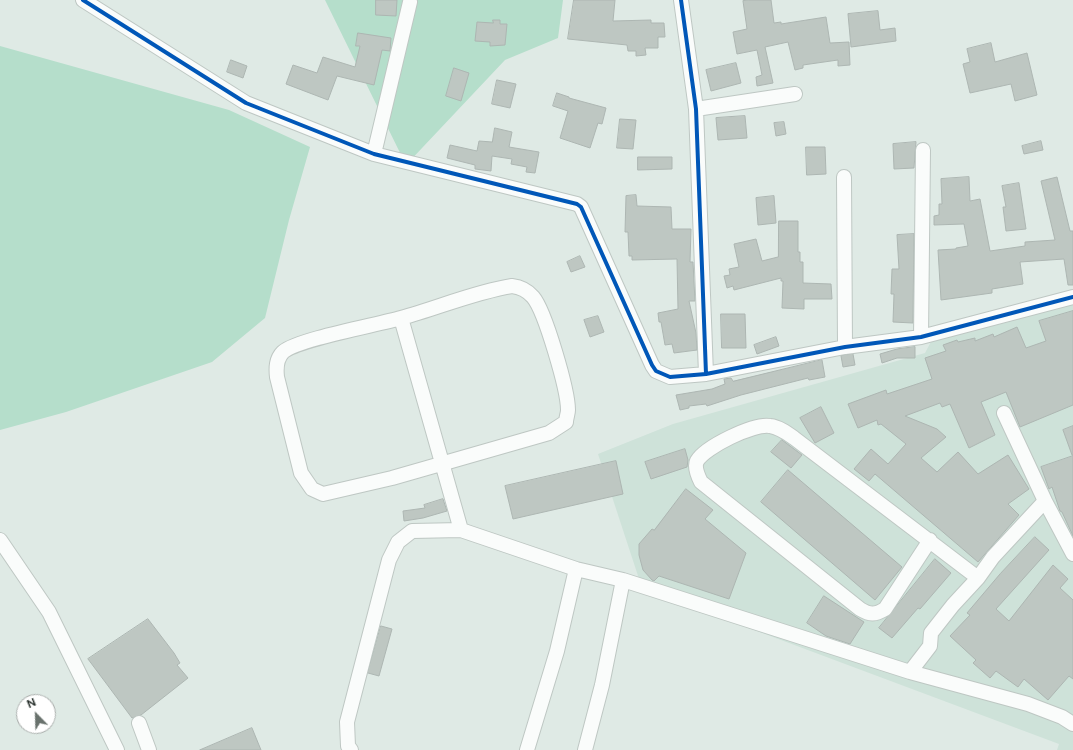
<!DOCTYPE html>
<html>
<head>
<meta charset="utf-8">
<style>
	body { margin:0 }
	#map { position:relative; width:1073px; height:750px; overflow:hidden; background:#dfeae5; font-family:Figtree,sans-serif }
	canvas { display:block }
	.north { position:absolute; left:16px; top:694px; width:40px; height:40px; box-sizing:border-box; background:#fff; border:1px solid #a9adab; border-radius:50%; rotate:337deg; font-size:11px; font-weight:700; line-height:16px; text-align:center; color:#29312d }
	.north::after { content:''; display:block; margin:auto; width:14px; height:18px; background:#69726d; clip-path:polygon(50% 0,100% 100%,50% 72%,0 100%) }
</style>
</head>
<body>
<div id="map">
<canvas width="1073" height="750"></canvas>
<div class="north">N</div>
</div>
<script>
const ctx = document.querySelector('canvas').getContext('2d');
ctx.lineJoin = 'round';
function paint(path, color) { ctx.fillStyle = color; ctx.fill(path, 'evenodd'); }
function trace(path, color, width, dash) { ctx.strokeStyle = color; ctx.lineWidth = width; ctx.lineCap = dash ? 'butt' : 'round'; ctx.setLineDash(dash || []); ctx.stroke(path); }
paint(new Path2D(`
	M1073,294v456h-16l2,-6 -417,-156 -44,-134 75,-30 252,-71 8,-15z`), '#cee2d9');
paint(new Path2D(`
	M325,0h238l-5,38 -53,22 -99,105z
	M0,46l229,64 81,37 -21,73 -24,98 -53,44 -146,50 -66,18z`), '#b5decb');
const building = new Path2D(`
	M376,0h21l-1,16 -20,-1z
	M574,0h41l-2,21 38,-1v3h13l1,14h-7v11h-13l1,7 -10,1v-5h-8l-1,-6 -59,-6z
	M749,0h22l3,23 7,-1v2l45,-7 4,26 19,-1 1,23 -12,1v-6l-35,5v3l-8,2 -7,-28 -23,5 8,36 -16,3 -1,-9 6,-2 -5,-25 -20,4 -4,-22 14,-3 -4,-28z
	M878,11l2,19 15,-2 1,13 -45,6 -3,-33z
	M493,20h7v4h7l-2,21 -15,1v-4l-15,-1 2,-19 16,1z
	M358,33l33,5 -1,13 -8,-1 -8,35 -37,-9 -9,24 -42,-16 7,-19 24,8 6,-16 32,10 5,-21h-4z
	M991,43l4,19 32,-9 10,42 -22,6 -4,-17 -41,9 -7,-29 7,-2 -3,-13z
	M231,60l16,6 -4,12 -16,-6z
	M736,63l5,20 -30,8 -5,-21z
	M454,68l15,5 -8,28 -15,-5z
	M497,80l19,4 -6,24 -18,-4z
	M557,93l12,4v1l37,10 -4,16 -4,-1 -8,25 -30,-10 8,-27 -15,-5z
	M745,116l2,22 -29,2 -2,-22z
	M620,119l16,1 -3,29 -16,-1z
	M784,122l2,12 -10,2 -2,-13z
	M495,128l17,4 -3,15 30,5 -4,21 -9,-1 1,-5 -16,-3 1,-5 -20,-3 -1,15 -16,-2v-4l-28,-7 3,-13 27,6 2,-10 13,1z
	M1041,141l2,9 -19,4 -2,-8z
	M916,142l-2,26 -20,1 -1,-25z
	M806,147h19l1,27 -19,1z
	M638,157h34v12l-34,1z
	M969,177l1,24 10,-2 10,52 35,-5v-4l30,-2 -14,-59 16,-4 13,54h3v54h-5l-4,-26 -44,3 3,22 -31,5v4l-51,7 -3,-50 18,-1v-1l12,-2 -4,-22 -30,1v-9l5,-1v-11h3l-1,-25z
	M1019,183l7,46 -20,2 -3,-24h3l-4,-21z
	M636,195l1,11 34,1 1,22h19l-1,33h3l2,39h-6l7,32 1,17 -23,3 -2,-9 -7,1 -4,-23h-2l-1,-9 20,-4 -1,-50 -45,1v-4h-3l-1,-24h-3l1,-36z
	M774,196l2,27 -18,2 -2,-27z
	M779,221h19v31h2v10h3v21l28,1 1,15h-28v10l-22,-1 1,-27h-2v-3l-47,12 -1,-4 -6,2 -3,-12 6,-1 -1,-6 10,-2 -5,-23 22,-5 6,22 16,-4z
	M914,234l-1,89 -20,-1 1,-28h-3l1,-25h7l-2,-34z
	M580,256l5,11 -14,5 -4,-10z
	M1073,311v94l-53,22 -14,-35 -25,10 14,33 -26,13 -19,-44 -8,3 -2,-4 -35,13 32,13 9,8 -25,21 16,14 21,-20 20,22 30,-19 21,34 -21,15 11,11 -41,47 -103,-88 -6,7 -15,-12 17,-20 17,15 18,-20 -25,-20 -3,1 -1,-5 -19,8 -10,-24 38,-14 1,4 45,-15 -7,-21 21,-7 -3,-6 14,-5 1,2 17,-4v3l18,-7 1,3 23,-10 9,21 20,-7 -7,-20z
	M721,314h24l1,34h-24z
	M598,316l6,16 -14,5 -6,-17z
	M776,337l3,9 -22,8 -3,-9z
	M915,347v11h-18l-15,5 -2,-9 17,-5z
	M853,354l2,11 -12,2 -2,-11z
	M822,360l3,17 -16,3 -1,-2 -67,17 -34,11 -1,-2 -17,2v2l-9,2 -4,-15 36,-6 13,-5 -1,-5 7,-1 2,3z
	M821,407l13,26 -19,10 -15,-25z
	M1073,426v29h-1l-9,-25z
	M782,440l20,15 -11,13 -20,-16z
	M685,449l3,11 -1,7 -36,12 -6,-17z
	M1073,456v80l-11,-24 -2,-1 -8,-24 -3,2 -8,-22z
	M616,461l7,33 -110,25 -8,-33z
	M788,470l114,97 -27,33 -114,-98z
	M686,489l27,21 -8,9 41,34 -17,46 -70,-23 -5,5 -2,-1 -9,-10 -4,-15v-11l13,-15 2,1z
	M443,499l4,12 -24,7 -19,3 -1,-10 22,-3 -1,-3z
	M1035,537l14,13 -53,59 13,12 44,-56 15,14 -8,9 13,12v79l-4,-3 -21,24 -24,-21 -6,8 -22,-16 -6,7 -17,-15 3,-3 -26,-24 20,-21 -3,-2 33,-39z
	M935,559l16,14 -31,36 -2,-1 -26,30 -13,-10z
	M824,596l40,26 -14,22 -24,-8 -19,-13z
	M148,619l26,34 6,10 -3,2 11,13 -47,37 -9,3 -44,-59z
	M381,626l11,3 -13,47 -11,-3z
	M252,728l9,22h-61z`);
paint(building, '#bec7c2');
trace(building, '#adb6b2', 1);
const minor = new Path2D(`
	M83,0l163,103 128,51 203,50 4,3 71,158 4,6 14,6 36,-3 139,-27 76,-10 152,-40
	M681,0l15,109 10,265
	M696,109l99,-15
	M374,154l36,-152
	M844,177l1,170
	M512,286c9,1 15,4 21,11 12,14 35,93 35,113 0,4 -2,8 -2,12l-17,11 -157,45 -69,16 -11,-5 -11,-16 -24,-96c-1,-9 -1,-18 6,-25 15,-13 94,-27 118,-34 37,-10 73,-26 111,-32z
	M401,318l60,212
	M921,337l2,-187
	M1004,413l41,88 28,53
	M0,540l49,72 68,138
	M930,540l-45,69c-10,6 -15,6 -25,0l-159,-127c-3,-6 -7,-15 -4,-21 8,-14 57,-38 73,-35 9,1 17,7 24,12l184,140
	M576,569l47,11 287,92 118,32 34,13 11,7
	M910,672l20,-26 1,-13 22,-28 25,-27 15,-21 52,-56
	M139,723l10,27
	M351,750l-3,-4 -1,-24 42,-162 9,-18 14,-11 49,-1 115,39 -19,82 -30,99
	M585,750l17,-65 21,-105`);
trace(minor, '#bec7c3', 16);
trace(minor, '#fafcfb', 14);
trace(new Path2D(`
	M83,0l163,103 128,51 203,50 4,3 71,158 4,6 14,6 36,-3 139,-27 76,-10 152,-40
	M681,0l15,109 10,265`), '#0057b8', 4);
</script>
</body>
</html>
